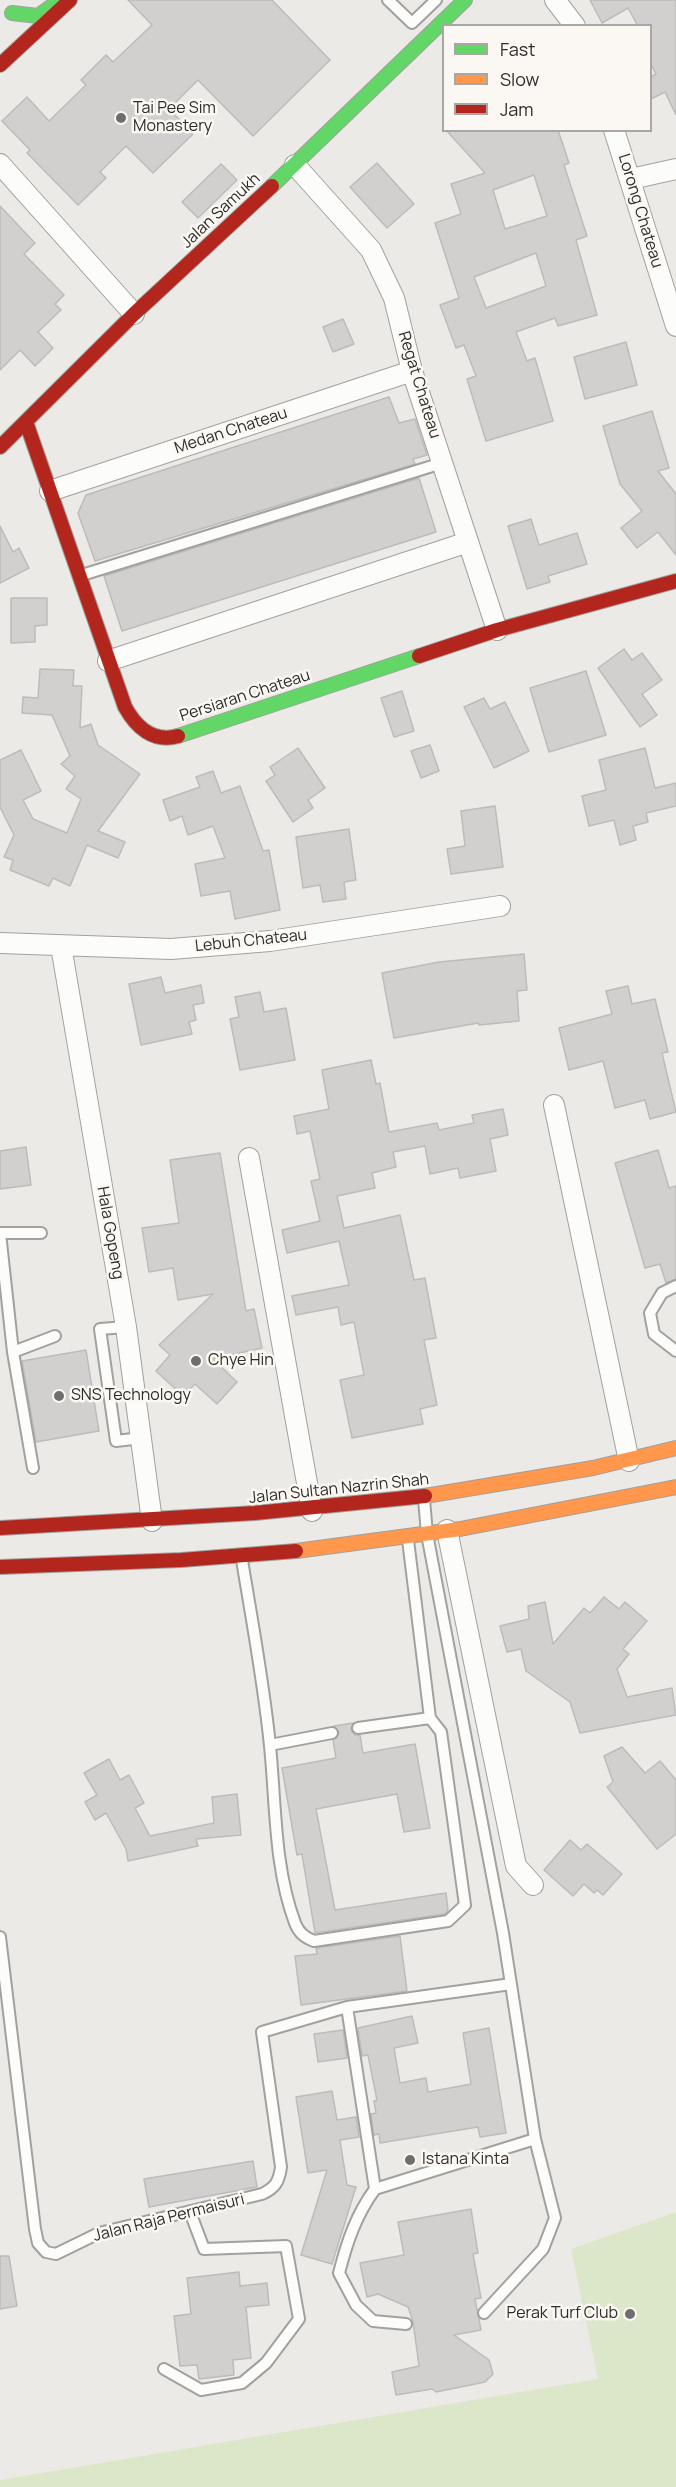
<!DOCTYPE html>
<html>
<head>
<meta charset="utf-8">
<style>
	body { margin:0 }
	#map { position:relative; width:676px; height:2487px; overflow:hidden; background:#eceae7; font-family:Manrope,sans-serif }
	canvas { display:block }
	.legend { position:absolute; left:442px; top:24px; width:210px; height:108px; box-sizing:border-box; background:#fbf8f3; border:2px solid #a9a6a3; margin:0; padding:8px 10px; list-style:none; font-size:18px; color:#2d2c2a }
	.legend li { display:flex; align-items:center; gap:12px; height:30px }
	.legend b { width:30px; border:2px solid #a9a6a3 }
</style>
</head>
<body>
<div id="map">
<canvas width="676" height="2487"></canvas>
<ul class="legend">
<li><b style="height:8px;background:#63d668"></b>Fast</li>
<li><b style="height:8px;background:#ff974d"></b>Slow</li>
<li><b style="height:8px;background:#b3261e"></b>Jam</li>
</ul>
</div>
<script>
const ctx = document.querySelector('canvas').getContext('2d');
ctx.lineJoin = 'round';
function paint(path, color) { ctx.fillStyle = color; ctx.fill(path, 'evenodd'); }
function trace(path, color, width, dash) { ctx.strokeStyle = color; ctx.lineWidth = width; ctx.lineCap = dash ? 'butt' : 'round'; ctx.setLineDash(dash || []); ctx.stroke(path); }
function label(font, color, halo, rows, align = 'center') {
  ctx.font = font + ' Manrope,sans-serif'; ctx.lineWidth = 5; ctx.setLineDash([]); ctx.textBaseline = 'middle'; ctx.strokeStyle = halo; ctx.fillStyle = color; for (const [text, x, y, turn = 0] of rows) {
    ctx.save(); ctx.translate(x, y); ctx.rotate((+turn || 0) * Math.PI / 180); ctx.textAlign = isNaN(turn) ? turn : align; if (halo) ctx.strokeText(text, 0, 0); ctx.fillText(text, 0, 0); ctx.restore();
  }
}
paint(new Path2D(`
	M676,2212v275h-676v-7l598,-101 -27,-130z`), '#dce7c9');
const building = new Path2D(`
	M128,0h144l58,60 -77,76 -55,-56 -29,29 24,25 -40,39 -27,-27 -26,26 6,6 -28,27 -51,-52 3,-3 -28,-29 25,-24 22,24 37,-36 -5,-5 25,-25 7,7 39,-37z
	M590,0h86v115l-11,-23 -14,7v-22l5,-3 -5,-10v-38h-13l-10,-18 -26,15z
	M446,130h112l11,33 -5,2 23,71 -11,4 21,75 -39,11 -3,-8 -39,14 11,29 8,-3 18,63 -67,20 -19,-62 9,-3 -12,-31 -8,3 -16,-43 19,-7 -24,-75 26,-9 -10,-30 34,-11zM534,175l13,41 -42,13 -12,-39zM536,253l10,33 -60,22 -12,-31z
	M377,163l37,41 -27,24 -37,-41z
	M221,164l16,16 -39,38 -16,-16z
	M0,206l35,37 -11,11 40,41 -9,9 6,6 -23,22 15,16 -18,18 -15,-16 -20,20z
	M343,319l11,25 -21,8 -10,-25z
	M626,342l11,43 -52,14 -11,-42z
	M389,397l10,26 16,-4 12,36 -14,4 2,5 -320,97 -17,-48 8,-18z
	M652,411l17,57 -11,3 18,23v61l-18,-23 -21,16 -16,-20 21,-17 -22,-27 -17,-58z
	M419,478l17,54 -314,99 -18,-55z
	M531,519l8,26 38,-12 10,31 -39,12 2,6 -23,7 -19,-63z
	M0,526l13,26 6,-4 10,20 -29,15z
	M11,598h36v27l-12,1v16l-24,1z
	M624,649l8,11 10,-7 20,27 -20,14 15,21 -17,12 -42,-59z
	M40,669l34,1 -1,16h9l-2,42 11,-4 7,21 42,29 -42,57 27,11 -7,16 -31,-13 -17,41 -17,-8 -4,8 -39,-16 3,-10 -9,-3 10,-22 -14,-28v-47l21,-10 20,41 -18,9 10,19 34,14 14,-34 -15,-10 9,-13 -14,-12 9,-8 -18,-41 -30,-2 1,-16 15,1z
	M586,671l20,64 -57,17 -19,-64z
	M402,691l12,40 -20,6 -13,-39z
	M484,698l6,11 15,-7 24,49 -35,17 -30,-61z
	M430,745l9,26 -18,7 -10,-27z
	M298,748l27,40 -17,12 5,8 -20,14 -27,-41 9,-6 -5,-8z
	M645,748l10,40 21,-5v23l-30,7 2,9 -15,4 3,14 -16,5 -6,-25 -25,6 -7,-30 24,-6 -7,-30z
	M213,771l8,22 19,-7 23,65 6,-1 11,60 -45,9 -5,-28 -29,5 -6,-32 30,-6 -12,-32 -25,9 -6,-19 -12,5 -7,-21 37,-13 -4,-10z
	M495,806l8,61 -52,7 -4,-25 18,-3 -4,-35z
	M349,829l7,51 -12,2 2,17 -23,3 -3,-17 -17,3 -7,-51z
	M524,954l3,36 -10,1 2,30 -40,4 -1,-2 -84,15 -12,-65 57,-11z
	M161,977l4,16 36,-8 3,18 -11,2 3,15 -7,2 3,12 -51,11 -12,-61z
	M628,986l4,18 23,-5 13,53 -6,1 14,59 -26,7 -5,-19 -30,8 -12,-47 -34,9 -10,-42 53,-14 -6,-23z
	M260,992l4,20 22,-4 9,52 -55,10 -10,-51 9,-2 -4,-20z
	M371,1060l5,24 4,-1 9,49 48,-9 2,7 35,-7 -2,-8 31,-6 5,26 -18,4 6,32 -36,7 -2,-10 -28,6 -5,-28 -32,6 3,15 -24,6 3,15 -38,8 7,32 56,-13 14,65 11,-2 11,60 -12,2 13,65 -17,4 3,15 -71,14 -12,-58 24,-5 -10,-53 -13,3 -3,-18 -42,8 -4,-19 57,-11 -10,-44 -52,12 -5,-23 38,-9 -9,-40 9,-2 -10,-48 -13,3 -3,-18 35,-7 -7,-39z
	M26,1147l5,38 -31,4v-38z
	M658,1150l11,38 7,-2v93l-10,4 -6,-19 -15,4 -30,-105z
	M220,1153l26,158 8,-2 8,39 -49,11 24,23 -20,22 -22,-20 -12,12 -27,-25 14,-16 -11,-10 54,-51 -35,6 -5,-32 -24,4 -7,-44 37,-5 -9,-63z
	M86,1350l13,81 -63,11 -14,-81z
	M604,1597l15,12 6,-7 22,19 -24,28 6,5 -12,15 10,28 45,-9 4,27 -96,18 -10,-31 -44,-31 -5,-22 -14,3 -7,-26 29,-7 -1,-13 17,-4 8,42 31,-36 6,5z
	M353,1723l-2,7 4,5h5l3,18 52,-9 15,84 -26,4 -7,-38 -81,15 19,101 111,-17 2,17 -3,4 -130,19 -13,-79 -5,1 -15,-87 54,-10 -3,-18 6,-8 -5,-6z
	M622,1747l23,26 15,-12 16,19v54l-19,15 -50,-62 6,-5 -9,-26z
	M109,1759l11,21 9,-5 15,28 -9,5 15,28 64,-13 -2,-26 25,-3 4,41 -45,4 2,7 -70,15 -2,-12 -20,-36 -11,7 -10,-18 12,-7 -13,-22z
	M570,1840l11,10 6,-6 35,30 -19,21 -6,-5 -3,3 -10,-9 -11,12 -29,-26z
	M400,1936l7,55 -106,14 -6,-49 22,-2 -1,-6z
	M412,2016l6,27 -24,5 6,35 26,-5 2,14 43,-8 -8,-51 26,-5 17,105 -26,4 -2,-10 -98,16 -1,-9 -5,1 -3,-21 5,-1 -2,-12 3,-1 -9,-45 -6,1 -4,-28z
	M343,2030l4,28 -29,4 -4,-28z
	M332,2091l5,29 19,-3 3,20 -19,3 7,45 9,2 -24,77 -31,-9 26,-85 -19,3 -12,-76z
	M253,2161l4,26 -108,20 -5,-28z
	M471,2209l7,44 -5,1 8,44 -6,1 6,31 -27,5 35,25 4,14 -8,8 -49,10 -4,-3 -36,6 -4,-23 27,-6 -6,-45 -5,-14 -30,-13 -11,3 -7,-34 44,-8 -6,-33z
	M0,2256h9l8,50 -17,3z
	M239,2272l1,14 27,-3 2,22 -23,2 5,51 -18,2 1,15 -35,4 -2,-14 -17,1 -6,-50 17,-2 -4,-36z`);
paint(building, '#d1d0cf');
trace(building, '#bdbbbb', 1.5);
const lane = new Path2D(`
	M388,0l24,23 24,-23
	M82,575l360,-112
	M676,1286l-14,7 -12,20 4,21 22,17
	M126,1327l-26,2 16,112 25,-3
	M13,1352l42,-16
	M33,1468l-20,-116 -13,-119h41
	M424,1499l3,35 76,399 32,206 20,79 -12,31 -59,64
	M242,1560c10,61 22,124 28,186 6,59 4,121 25,177 4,10 9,14 19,18l134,-20 17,-16 -24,-173 -11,-14
	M358,1728l72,-10 -22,-178
	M270,1745l62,-12
	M0,1937l35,292 3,14 8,9 10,2 43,-21 163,-39c13,-6 17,-12 19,-27l-19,-135 85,-25 164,-23
	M347,2007l28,182c-19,26 -28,53 -36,84l17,32 17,16 33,3
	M375,2189l160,-50
	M164,2369l37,21 41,-7 24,-20 33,-44 -13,-73 -82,3 -14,-37`);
const street = new Path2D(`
	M555,0l20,26
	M614,130l62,196
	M0,164l134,150
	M295,165l76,85 23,48 18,73 85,259
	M631,179l45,-10
	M50,491l362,-120
	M108,661l360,-119
	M0,943l171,6 99,-8 230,-35
	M61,946l65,381 26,194
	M554,1105l75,356
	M249,1158l63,353
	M447,1530l69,336 17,19`);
const fast = new Path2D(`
	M12,13l26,3 21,-15
	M272,186l193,-186
	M178,736l241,-80`);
const slow = new Path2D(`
	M425,1496l168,-28 83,-20
	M296,1551l164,-22 216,-42`);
const jam = new Path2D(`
	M0,65l70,-65
	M26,422l99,285c11,20 28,36 53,29
	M0,447l134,-133 138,-128
	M419,656l78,-26 179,-49
	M0,1528l255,-15 170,-17
	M0,1567l181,-7 115,-9`);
trace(lane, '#a2a19e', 14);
trace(street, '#a2a19e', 22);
trace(fast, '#a2a19e', 16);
trace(slow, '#a2a19e', 16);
trace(jam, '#a2a19e', 16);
trace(lane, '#fcfcfb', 10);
trace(street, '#fcfcfb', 20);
trace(fast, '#63d668', 14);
trace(slow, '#ff974d', 14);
trace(jam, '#b3261e', 14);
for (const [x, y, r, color] of [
	[121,118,6,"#706e6c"],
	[196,1361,6,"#706e6c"],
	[59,1396,6,"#706e6c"],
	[410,2160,6,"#706e6c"],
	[630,2314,6,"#706e6c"]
]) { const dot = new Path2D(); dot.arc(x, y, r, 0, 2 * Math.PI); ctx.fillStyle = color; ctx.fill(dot); trace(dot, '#fbf8f3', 2); }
label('16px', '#2d2c2a', '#fbf8f3', [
	["Tai Pee Sim",133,109],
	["Monastery",133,127],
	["Chye Hin",208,1361],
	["SNS Technology",71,1396],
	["Istana Kinta",422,2160],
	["Perak Turf Club",618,2314,"right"]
], 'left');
label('16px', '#2d2c2a', '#fbf8f3', [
	["Jalan Samukh",221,211,-43],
	["Lorong Chateau",640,211,73],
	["Regat Chateau",419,385,73],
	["Medan Chateau",231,431,-18],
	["Persiaran Chateau",245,696,-18],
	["Lebuh Chateau",251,941,-6],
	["Hala Gopeng",110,1233,80],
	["Jalan Sultan Nazrin Shah",339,1489,-6],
	["Jalan Raja Permaisuri",169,2218,-14]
]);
</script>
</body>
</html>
